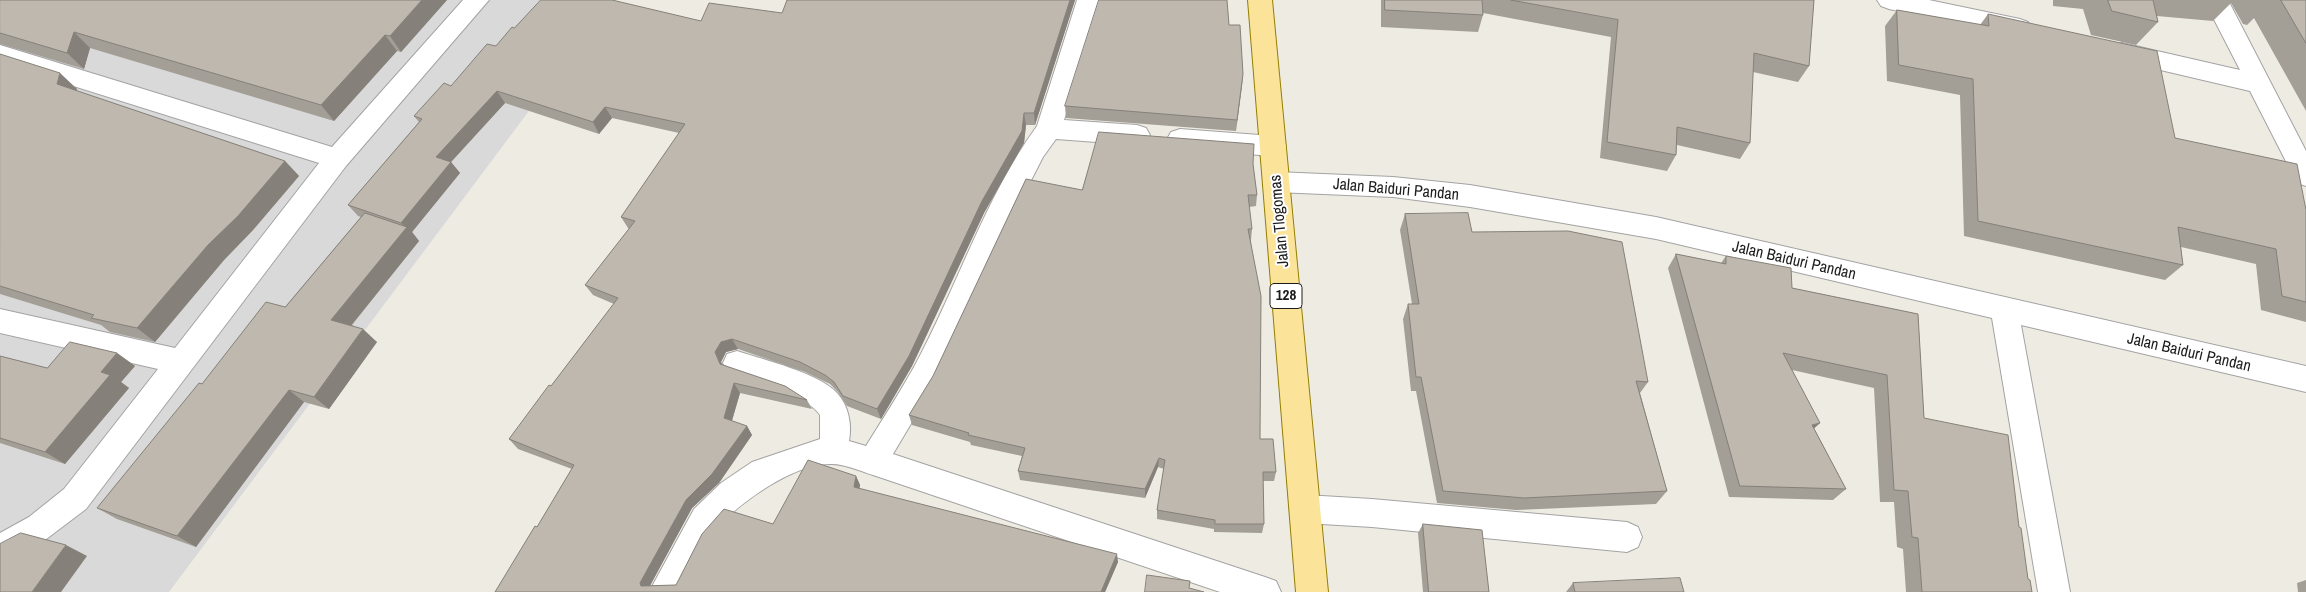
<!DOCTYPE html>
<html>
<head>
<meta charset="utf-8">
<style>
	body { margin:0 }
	canvas { display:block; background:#eeece2 }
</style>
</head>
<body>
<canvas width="2306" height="592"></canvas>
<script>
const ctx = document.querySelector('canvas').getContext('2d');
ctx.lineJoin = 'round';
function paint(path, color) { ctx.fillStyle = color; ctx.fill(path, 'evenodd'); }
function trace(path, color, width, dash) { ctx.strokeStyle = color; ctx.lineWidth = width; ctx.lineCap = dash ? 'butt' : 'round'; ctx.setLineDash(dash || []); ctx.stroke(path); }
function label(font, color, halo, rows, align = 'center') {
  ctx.font = font + ' "Archivo Narrow",sans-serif'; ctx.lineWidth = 4; ctx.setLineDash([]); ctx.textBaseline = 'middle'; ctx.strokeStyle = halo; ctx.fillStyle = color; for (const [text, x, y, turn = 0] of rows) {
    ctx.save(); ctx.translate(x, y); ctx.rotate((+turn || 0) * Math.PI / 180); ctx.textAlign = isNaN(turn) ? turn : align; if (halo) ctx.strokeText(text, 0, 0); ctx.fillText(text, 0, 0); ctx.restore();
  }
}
paint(new Path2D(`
	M0,0h612l-443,592h-169z`), '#dad9d9');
const minor = new Path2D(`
	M463,0h26l-143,166 -260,343 -45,34 -41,20v-30l29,-16 35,-28 94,-120 -158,-36v-24l175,39 144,-185 -319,-100v-18l332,102z
	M1077,0h24l-37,120 73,5 9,3 4,7 -4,7 -9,3 -81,-6 -13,18 -23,45 -86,183 -41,69 372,123 11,4 5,11h-61l-347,-117c-13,-4 -28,-11 -41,-11 -36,-2 -92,38 -115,64 -13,14 -25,46 -35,64h-33l45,-83 27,-26 31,-21 68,-23v-24c-15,-22 -68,-34 -93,-43l-4,-9 4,-9 10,-3c27,9 82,22 100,42 12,13 15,32 12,48l17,5c16,-26 33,-52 48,-79 43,-79 70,-168 123,-241z
	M1877,0h52l91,19 8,3 4,6 -4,6 -8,3 -131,-28 -8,-3z
	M2204,0h24l78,151v35l-9,-3 -47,-92 -128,-30 -9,-3 -3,-6 3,-6 9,-3 118,27z
	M1180,129l93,7 9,3 4,7 -4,7 -9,3 -93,-7 -9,-3 -4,-7 4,-7z
	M1276,172l117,5 77,8 186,32 650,149v26l-285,-67 49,267h-32l-46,-274 -336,-79 -186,-32 -77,-10 -117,-5 -9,-3 -4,-7 4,-7z
	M1305,495l67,4 255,23 11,5 4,10 -4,10 -11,5 -255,-25 -67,-4 -11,-4 -4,-10 4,-10z`);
const primary = new Path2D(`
	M1248,0h24l56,592h-32z`);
trace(minor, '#a3a3a3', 2);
trace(primary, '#937e01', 2);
paint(minor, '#fff');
paint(primary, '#fbe39a');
paint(new Path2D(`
	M0,0h447l-46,52 -4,-1 -63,70 -244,-73 -6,21 -84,-25z
	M1075,0l-40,125h-9l-2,18 -40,70 -72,153 -31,53 -34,-13 -9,-14 -8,-8 -25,-12 -67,-23 -12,3 -5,10 1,2 85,36 5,9 -72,-16 -8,28 15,5 5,9 -33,48 -27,25 -42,78 26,-1 97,-61 83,-48 4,9 -1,4 259,73 -13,30h-610l42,-65 35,-58 -54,-20 -9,-10 42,-53 63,-82 -21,-9 -8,-10 44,-56 -1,-1 -7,-11 58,-84 -67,-15 -13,16 -94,-31 -54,59 9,11 -48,59 7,9 -67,84 25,17 -48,67 -25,-7 -108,145 -79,-28 -20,-11 105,-124 83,-77 76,-90 -3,-1 -10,-11 71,-83 -5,-6 37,-30 45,-40 18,-18 187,-7 81,-8z
	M1381,0h433l-5,66 -11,16 -45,-10 -3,71 -10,16 -63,-14 -1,10 -9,16 -67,-13 11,-121 -128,-24v2l-5,17 -97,-5z
	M2053,0h253v111l-52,-93 -7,7 -4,-1 -12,-21 -18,18 -56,-5 1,6 -22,23 -45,-10 -8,-26 -30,-3z
	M1897,10l83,15 8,-11 187,124 131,72v112l-45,-12 -5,-46 -75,-17 2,18 -18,15 -201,-44 -4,-141 -73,-14 -2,-55z
	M1229,25l14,49 -7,57 -170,-13 -1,-12z
	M0,54l77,35v2l208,70 14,15 -46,54 -29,30 -69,82 -45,-10 -9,-7 -101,-31z
	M1253,164l4,31 -1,11 -7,1 3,22 -1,11 9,199 16,33 -2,9h-11l1,43 -2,9 -48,-1v-3l-57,-10v-9l7,-41 -6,-2 -13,31 -125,-18 -2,-9 4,-15 -51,-11 -1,-3 -58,-17 -3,-10 173,-225z
	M1405,214l67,18 176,150 -8,11 27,98 -11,13 -140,6 -79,-7 -21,-112h-5l-8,-72 5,-15h4l-12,-74z
	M1676,254l45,9 5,-7 66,32 126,26 6,104 95,109 9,52 4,13h-126l-3,-43 -6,-2 -3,-45h-14l-6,-114 -82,-18 28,53 -6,5 32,61 -13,11 -104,-3 -61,-229z
	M117,353l18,13 -14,16 8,6 -64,76 -65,-21v-87l47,12z
	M1423,524l66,68h-66l-5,-59z
	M2306,580v12h-8l-1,-9z
	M1573,583l111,9h-118z`), '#a39e96');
paint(new Path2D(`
	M422,0h25l-46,52 -11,-16z
	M1070,0h5l-40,125 -1,-12z
	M74,32l16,16 -6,21 -17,-16z
	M385,35l12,16 -63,70 -13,-16z
	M60,73l17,16 -3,11 -17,-16z
	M1243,74l-1,12 -6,45 1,-11z
	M497,91l8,12 -54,59 9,11 -48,59 7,9 -74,92 -14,-13 75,-92 -5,-5 35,-66z
	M605,107l7,11 -13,16 -6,-12z
	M1024,113l2,12 -2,18 -40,70 -72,153 -31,53 -4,-10z
	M285,161l14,15 -46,54 -29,30 -69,82 -18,-14 71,-83z
	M363,329l14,13 -48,67 -15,-12z
	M732,339l6,10 -12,3 -5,10 5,12 -6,-10 -5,-12 6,-10z
	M117,353l18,13 -14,16 8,6 -64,76 -20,-12 56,-80z
	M734,383l6,10 -10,34 -6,-9z
	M289,390l15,12 -108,145 -19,-11z
	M1820,423l-13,12 5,-10z
	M747,426l5,9 -33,48 -27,25 -45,83 -6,-5 -1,-3 46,-83z
	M1159,458l-1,9 -13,31v-9z
	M856,476l4,9 -2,11 -4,-9z
	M66,545l21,11 -26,36h-29z
	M1117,554l1,8 -13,30h-4z`), '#85817a');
const building = new Path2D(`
	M0,0h422l-32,36 -5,-1 -64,70 -247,-73 -7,21 -67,-20z
	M541,0h71l89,21 8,-18 73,10 5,-13h283l-36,113h-10l-2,18 -40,70 -73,155 -32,53 -34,-13 -9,-14 -9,-7 -25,-13 -68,-23 -11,3 -6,10 5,12 65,22 22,14 -73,-17 -10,35 23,8 -35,48 -26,26 -46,83 1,3 35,-1 26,-51 22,-25 49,15 35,-64 48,16 -2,11 263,67 -16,38h-606l40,-66 2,1 37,-62 -65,-26 40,-54 2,1 67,-88 -33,-13 50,-64 -14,-4 64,-93 -80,-17 -12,15 -96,-31 -61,66 15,5 -50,61 -53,-18 74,-86 -8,-3 30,-33 7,3 36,-42 9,2 16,-19 2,1z
	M1099,0h128l2,25h11l3,49 -6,46 -172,-14z
	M1385,0h97l1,15 -98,-5z
	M1511,0h303l-5,66 -55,-13 -4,90 -73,-16 -1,28 -69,-13 11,-122z
	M2108,0h45l5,22 -46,-11z
	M2281,0h25v43z
	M1897,10l92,16 -1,-12 169,37 18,87 122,26 9,46v92l-24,-6 -6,-47 -98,-22 5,38 -205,-44 -5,-142 -74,-14z
	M0,54l60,19 -3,11 228,77 -47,55 -30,29 -71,83 -46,-10 3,-3 -94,-29z
	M1099,132l155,12 -1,20 4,31h-9l4,34h-4l13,67 -1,143h13l3,33h-13l1,52h-49v-4l-58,-10 8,-50 -6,-2 -14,31 -127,-18 7,-23 -57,-13 1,-2 -60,-18 24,-39 93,-197 56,11z
	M365,213l42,14 -76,93 32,9 -49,68 -25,-7 -112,146 -80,-28 102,-125 3,1 64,-82 19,5z
	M1468,213l4,19 96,-1 54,11 26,140 -12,-1 31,110 -143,7 -81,-7 -22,-114h-5l-8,-73h11l-14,-90z
	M1676,254l50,10v-8l65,12 1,20 126,26 6,104 84,17 11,92 2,1 7,51 2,1 2,12h-110l-4,-54 -6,-1 -4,-46 -14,-1 -7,-115 -104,-22 37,70 -8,2 34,64 -106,-3z
	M70,342l47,11 -16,19 9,3 -65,77 -45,-14v-82l47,12z
	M1423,524l59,6 7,62h-60z
	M21,533l45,12 -34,47h-32v-48z
	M1147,575l43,6 -1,7 15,4h-59z
	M1680,578l4,14h-109l-2,-9z`);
paint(building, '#beb8ae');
trace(building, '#85817a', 1);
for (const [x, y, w] of [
	[1286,296,32]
]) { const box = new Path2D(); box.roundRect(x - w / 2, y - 12.5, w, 25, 4); ctx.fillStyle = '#fff'; ctx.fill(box); trace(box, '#1c1c1c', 1); }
label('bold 15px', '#1c1c1c', null, [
	["128",1286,296]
]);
label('16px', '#1c1c1c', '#fff', [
	["Jalan Baiduri Pandan",1396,190,5],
	["Jalan Tlogomas",1280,221,-95],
	["Jalan Baiduri Pandan",1794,261,13],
	["Jalan Baiduri Pandan",2189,353,13]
]);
</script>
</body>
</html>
